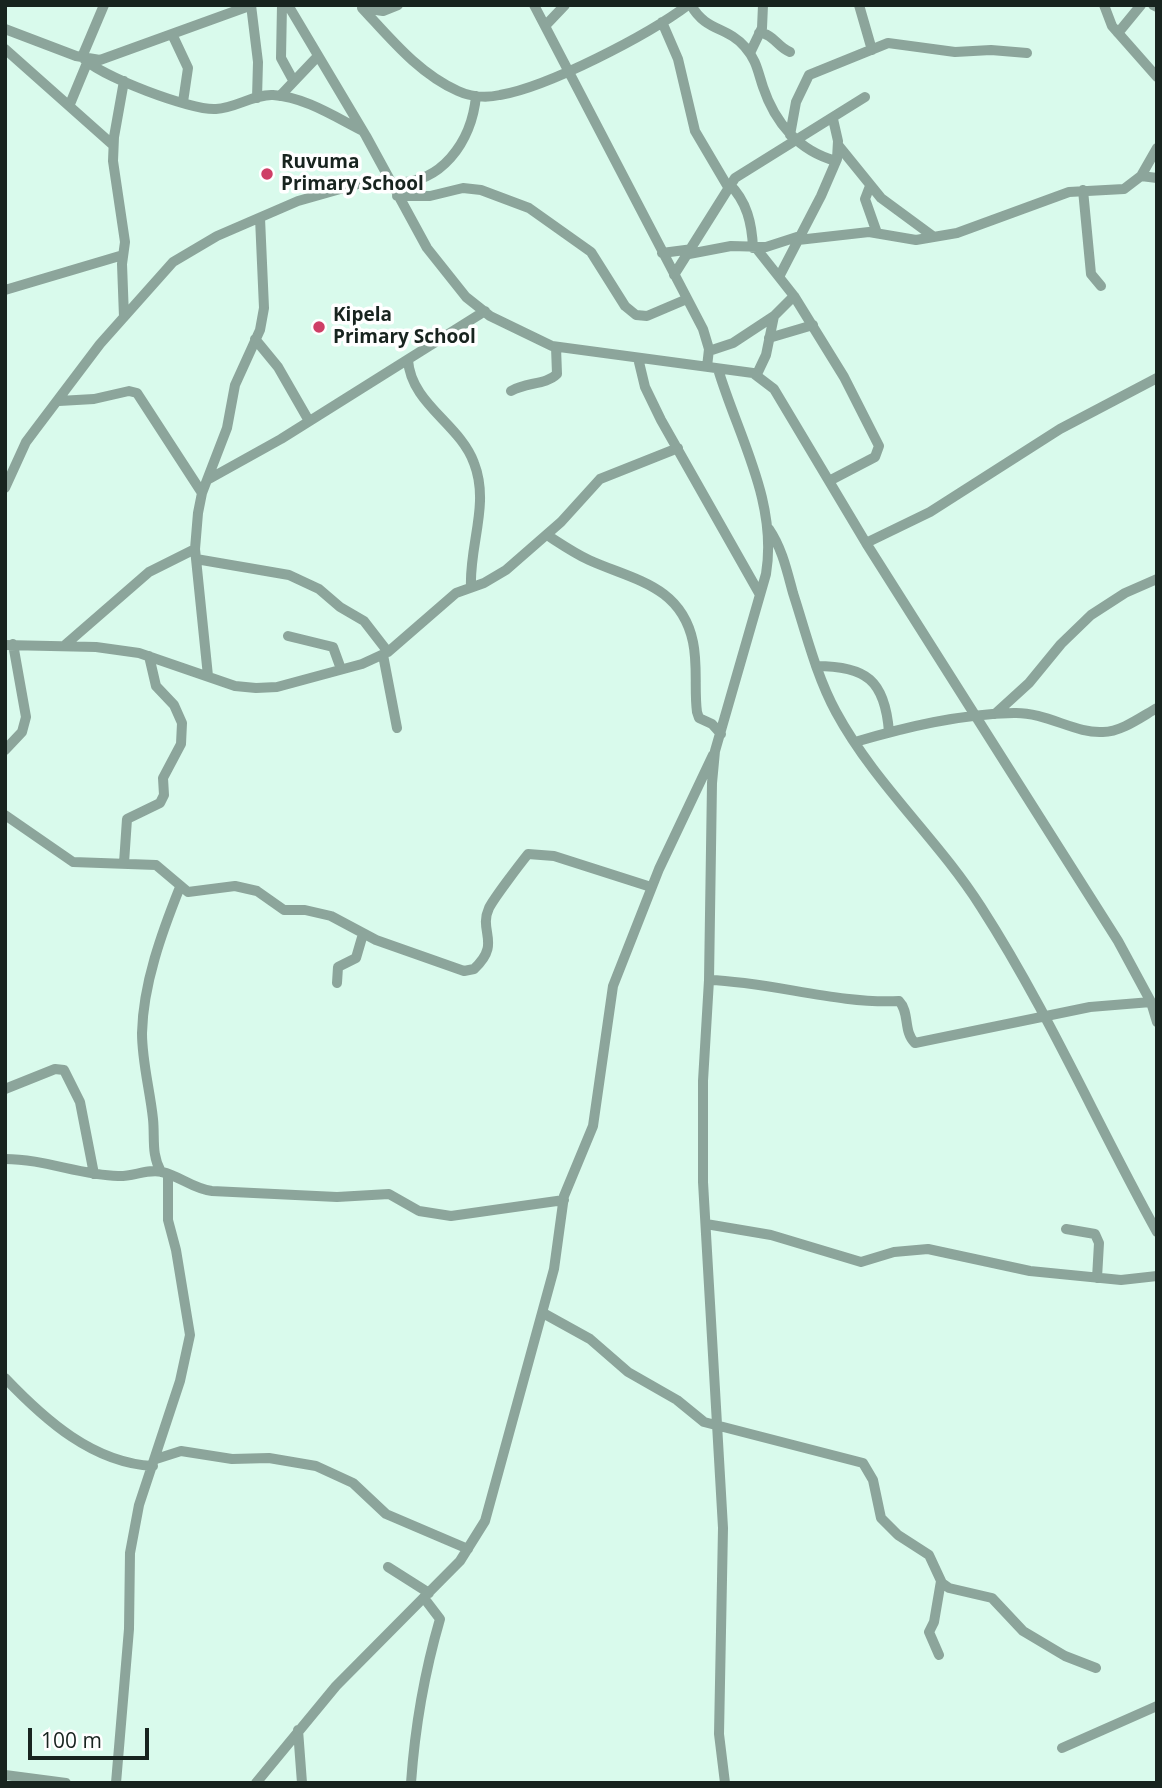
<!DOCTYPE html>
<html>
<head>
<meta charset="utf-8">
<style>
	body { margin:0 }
	#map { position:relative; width:1162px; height:1788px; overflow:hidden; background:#d9faec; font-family:"Open Sans",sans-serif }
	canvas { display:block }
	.frame { position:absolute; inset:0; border:7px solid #18241f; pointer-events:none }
	.scale { position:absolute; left:28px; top:1728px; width:121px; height:32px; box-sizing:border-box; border:4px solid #18241f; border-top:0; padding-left:9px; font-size:21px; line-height:24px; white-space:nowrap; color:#18241f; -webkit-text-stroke:5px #fff; paint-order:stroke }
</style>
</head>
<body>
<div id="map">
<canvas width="1162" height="1788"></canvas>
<div class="frame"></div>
<div class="scale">100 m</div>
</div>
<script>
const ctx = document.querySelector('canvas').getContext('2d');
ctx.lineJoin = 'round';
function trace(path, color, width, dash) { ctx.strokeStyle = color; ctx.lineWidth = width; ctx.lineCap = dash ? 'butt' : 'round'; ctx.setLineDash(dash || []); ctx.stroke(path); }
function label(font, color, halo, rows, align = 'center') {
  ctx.font = font + ' "Open Sans",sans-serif'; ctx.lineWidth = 7; ctx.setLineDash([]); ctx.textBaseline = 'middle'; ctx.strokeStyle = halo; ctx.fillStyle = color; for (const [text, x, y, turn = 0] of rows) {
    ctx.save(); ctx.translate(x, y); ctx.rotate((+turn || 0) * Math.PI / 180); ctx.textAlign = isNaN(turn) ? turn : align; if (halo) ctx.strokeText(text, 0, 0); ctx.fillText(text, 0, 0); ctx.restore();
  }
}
trace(new Path2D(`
	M104,5l-22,52c17,19 110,54 134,52 20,-1 38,-15 57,-14 32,2 62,22 90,36
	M251,5l7,57 -1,36
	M282,5l-1,53 12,22
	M288,5l78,131 61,112 39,49 24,19 62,30 201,27 21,16 92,154 252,398 33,61 6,20
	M534,5l169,324 6,20 -2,18
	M691,5c15,27 36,21 54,42 11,12 13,25 18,40 12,36 36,64 73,74
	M859,5l13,45
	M1104,5l8,21 45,51
	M1153,5l4,2
	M362,8c28,30 57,66 96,83 13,6 29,7 42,4 48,-8 148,-60 188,-90
	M363,8l20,3 15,-6
	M662,22l16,37 17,72 33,56
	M545,26l20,-21
	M5,29l71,27 24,4 152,-55
	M759,33c14,0 18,14 31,19
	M1118,33l23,-28
	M172,34l16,34 -5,34
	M5,49l108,96
	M750,53l12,-25 1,-23
	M280,96l38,-40
	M70,104l17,-41
	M790,135l6,-33 13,-27 79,-32 67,9 36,-2 36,3
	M838,145l43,53 53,39
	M1141,176l16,2
	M390,182c51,5 82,-41 86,-86
	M729,184c18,17 23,40 24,64
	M870,186l-5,13 12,34
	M1083,190l8,84 10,12
	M397,196h33l33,-8 18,2 48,18 62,44 34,54 11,9 11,1 40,-17
	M798,240l71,-8 47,8 41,-7 112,-41 55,-3 17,-13 16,-28
	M756,248l23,29
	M662,253l31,-4
	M689,254l42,-8 35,1 34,-11
	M674,275l61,-97 130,-81
	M5,290l118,-35
	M794,296l50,81 35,69 -4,11 -46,24
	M124,317l-2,-53 3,-22 -12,-81 1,-24 10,-56
	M769,338l44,-13
	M255,339l23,28 31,54
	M709,351l24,-8 41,-27
	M638,358l7,29 16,33 98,173
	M408,360c3,44 52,64 66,103 16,41 -5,82 -3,124
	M718,369c20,67 60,133 48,205l-51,177 -3,32 -3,197 -6,101v101l20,346 -4,206 6,49
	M757,374l9,-19 8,-39 20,-20 -15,-19 42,-81 16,-37 1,-18 -5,-22
	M511,391c15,-9 35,-6 46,-17l-1,-27
	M59,401l35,-2 35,-8 8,2 65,100
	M209,479l72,-40 204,-128
	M5,488l21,-46 9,-12 65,-86 73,-82 44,-26 81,-35 67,-19 24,-2
	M769,529c13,19 18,42 24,64 13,40 23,82 43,119 39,72 101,126 145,195 67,104 116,217 176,325
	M547,535c14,9 27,18 42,25 44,20 92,25 104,82 5,23 1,48 4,70l2,6 13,6 9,10
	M866,543l64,-31 130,-83 97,-51
	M196,559l93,16 30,14 21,18 24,14 24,31
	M288,636l45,11 8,22
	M5,645l91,2 43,6 96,33 21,2 21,-1 85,-23 26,-12 68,-59 28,-10 22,-13 55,-48 39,-43 78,-31
	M65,645l84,-73 46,-23
	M383,655l14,73
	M816,666c50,0 69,14 73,66
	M208,676l-13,-127 3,-36 4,-20 25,-65 8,-43 25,-55 4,-22 -4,-90
	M995,714l34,-31 32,-39 30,-29 34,-22 32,-14
	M855,742c51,-15 105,-28 159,-29 32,-1 62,21 89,19 18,0 38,-15 54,-24
	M5,750l17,-18 4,-15 -13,-73
	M5,815l68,47 83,3 32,27 47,-6 22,5 27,19h21l26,6 45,24 88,31 10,-2c28,-26 4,-37 15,-61 5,-10 31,-44 39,-54l26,2 97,31
	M124,863l3,-44 33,-16 4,-8 -1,-17 18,-34 1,-21 -8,-18 -18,-19 -7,-30
	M709,980c64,2 126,24 190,21 11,11 4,31 16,42l175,-36 61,-5
	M337,983l1,-16 18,-9 7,-24
	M5,1089l50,-20 9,1 16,32 14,72
	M5,1159c39,0 75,16 113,17 14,1 31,-8 44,-4 18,4 31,17 50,19l125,6 52,-3 30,17 32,5 113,-16
	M161,1172c-10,-18 -6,-34 -8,-53 -3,-29 -11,-57 -11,-86 1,-49 20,-101 38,-146
	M706,1224l65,11 90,27 33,-10 34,-3 102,22 91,9 36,-4
	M1066,1229l29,5 4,9 -2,35
	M543,1313l47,26 38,33 49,28 27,22 159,41 10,17 8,38 17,17 31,20 13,28 7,5 43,10 31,33 42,25 31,12
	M5,1378c40,42 88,85 148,88
	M156,1459l25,-8 51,8 37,-1 47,8 37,17 33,31 82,35
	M388,1567l41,26
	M939,1655l-10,-23 5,-10 7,-41
	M298,1730l4,53
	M1062,1748l95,-42
	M5,1775l61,8
	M116,1783l13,-154 1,-76 9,-48 41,-124 10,-46 -14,-85 -8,-30v-45
	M256,1783l80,-97 124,-125 25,-40 69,-252 10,-73 29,-70 20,-140 46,-117 54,-114
	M411,1783c4,-57 13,-109 29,-164l-16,-21`), '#8ca59b', 10);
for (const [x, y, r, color] of [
	[267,174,7,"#ce3f66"],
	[319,327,7,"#ce3f66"]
]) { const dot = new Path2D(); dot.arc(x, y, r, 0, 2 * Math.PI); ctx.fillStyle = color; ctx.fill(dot); trace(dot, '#fff', 2.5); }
label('bold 19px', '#18241f', '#fff', [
	["Ruvuma",281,163],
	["Primary School",281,185],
	["Kipela",333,316],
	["Primary School",333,338]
], 'left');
</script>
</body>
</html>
